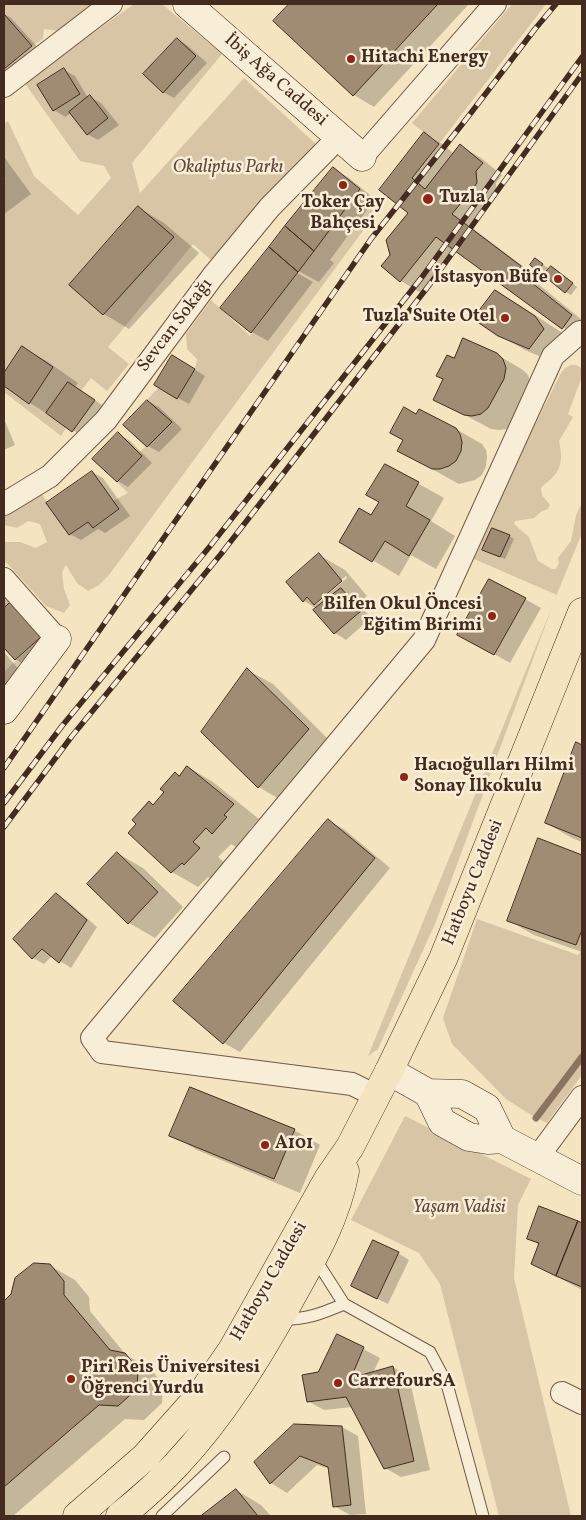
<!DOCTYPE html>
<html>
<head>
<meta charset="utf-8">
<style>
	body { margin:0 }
	#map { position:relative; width:586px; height:1520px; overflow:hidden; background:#f5e4c0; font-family:Vollkorn,serif }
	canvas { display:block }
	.frame { position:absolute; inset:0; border:5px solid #442b20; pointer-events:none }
</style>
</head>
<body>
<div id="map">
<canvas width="586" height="1520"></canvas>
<div class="frame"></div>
</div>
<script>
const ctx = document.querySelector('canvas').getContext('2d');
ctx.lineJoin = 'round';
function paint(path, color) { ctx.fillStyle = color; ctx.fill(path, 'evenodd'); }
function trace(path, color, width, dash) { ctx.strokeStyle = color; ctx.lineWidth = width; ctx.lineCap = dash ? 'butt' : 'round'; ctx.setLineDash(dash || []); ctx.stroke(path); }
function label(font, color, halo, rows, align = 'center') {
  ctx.font = font + ' Vollkorn,serif'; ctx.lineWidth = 5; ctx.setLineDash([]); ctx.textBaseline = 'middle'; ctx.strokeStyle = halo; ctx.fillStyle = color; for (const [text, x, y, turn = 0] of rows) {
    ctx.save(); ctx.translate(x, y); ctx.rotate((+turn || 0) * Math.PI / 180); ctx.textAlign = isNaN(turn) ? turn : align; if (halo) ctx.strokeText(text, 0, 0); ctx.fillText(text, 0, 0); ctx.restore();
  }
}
paint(new Path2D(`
	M4,4h92l-38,27 -14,-2 -1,10 -11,7 -28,-32z
	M134,4h28l60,50 -90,109 8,30 104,-115 72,66 -105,116 -18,-16 -85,103 21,17 -22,27 -16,-13 -10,13 -13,-9 -21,31 19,15 -5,8 -57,-44v-212l2,-1 -2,-3v-52l4,-3 26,55 44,39 33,-37 -7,-12 -24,-5 -56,-79z
	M512,4h34l-107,140 -27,-21z
	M360,189l22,16 -273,370 -10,10 -11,6 -11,-8 -11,-18 -4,7 2,17 6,16 -6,8 -18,-7 -42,-46v-18h16l16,6 11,-6 -7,-18 -12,-3 -11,7 -13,-3v-8l37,-24 28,42 19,-13 6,6 25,-18 -6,-9 15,-8 -11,-11 25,-26 -3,-3 33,-31 -25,-22 12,-13 18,11 18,-29 2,-10 -10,-10 -1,-15 25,-34 39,36z
	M571,365h5l6,3v8l-14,38 5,3 -14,24c3,14 4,27 -7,37 -4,4 -8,6 -11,10l1,7 8,10 -2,4 -6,2 -8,7 -19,3 -1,3 15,13 9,24 14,8h4l3,-6 -1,-5 13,-17 5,-26 6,-12v30l-25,61 -122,330 -57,125 -10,7 189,-461 -83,-36 42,-97 45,-89 4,-5z
	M42,636l5,4 -43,50v-18z
	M477,919l101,36 4,-5v125l-35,48 -11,-5 -30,-19 -54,-55 -9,-26z
	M405,1116l126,63 -13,26 -4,73 57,238h-72l-59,-232 -21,-31 -68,-33z`), '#d7c5a5');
paint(new Path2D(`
	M291,4h178l-95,103 -20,-12 -79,-74z
	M4,14l7,4 31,34 -29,25 -9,-6z
	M177,39l11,7 19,17 -33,35 -11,-6z
	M64,70l11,6 13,22 2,-1 11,6 18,22 -21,15 -11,-6 -16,-21 -6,4 -11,-7z
	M424,134l20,11 10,9 7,-8 20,12 21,17 -6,8 1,12 -26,32 69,52 -3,4 45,37v19l-19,-12 -108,-77 -34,43 -20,-12 -18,-15 8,-10 19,-43 -29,-23z
	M4,157l27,37 -27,20z
	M334,169l15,9 26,21 -45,61 4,3 -15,19 -26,-14 -1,2 21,12 -45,59 -16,-9z
	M139,208l25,15 35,30 -70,76 -25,-15z
	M541,263l7,5 -5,5 -5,-3z
	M557,270l20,17 -6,8 -5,-3z
	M496,291l25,15 40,26 8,12 -14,19 -30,-13 -27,-15z
	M22,347l26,15 30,21 -3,4 30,20 -21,30 -54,-34 -26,-19v-9z
	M496,354l27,16 5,5 3,9 -17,38 -7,7 -8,1 -8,-1 -56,-30 19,-40z
	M184,363l21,13 -16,28 -11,-6z
	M148,401l11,6 23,22 -23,23 -11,-6z
	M417,416l39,13 26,15 4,6 1,7 -1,9 -4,9 -7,5 -16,4 -60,-33z
	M4,419l11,26 -11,5z
	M118,434l11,6 23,23 -24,24 -10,-6z
	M385,465l59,33 -13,23 24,15 -19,33 -25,-14 -12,21 -58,-35 31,-24 9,-15z
	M92,472l11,6 27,38 -25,17 -7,-4 -17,11 -11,-6z
	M509,536l5,3 -9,20 -21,-9z
	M319,555l26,15 22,26 -9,7 13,15 -25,22 -11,-7 -20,-23 2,-1 -13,-8zM346,576l1,2 -30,26 -2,-2z
	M4,589l48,53 -26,24 -11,-7 -11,-13z
	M525,599l16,9 -31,55 -51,-29z
	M4,652l17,20 -17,16z
	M247,670l26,14 61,61 -50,57 -25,-15z
	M576,744l6,2v96l-10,-4 -26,-15z
	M188,767l25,15 46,37 -10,11 3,3 -14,15 -7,-4 -13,13 7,6 -14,16 -3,-2 -10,10 -26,-15 -42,-39 36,-41 9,-19 5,3z
	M329,821l16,9 45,38 -150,184 -16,-9z
	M539,839l43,17v96l-48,-17 -26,-15z
	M117,853l26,15 40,39 -28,31 -26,-15 -40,-39z
	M56,894l11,7 30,26 -26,41 -19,-12 -8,8 -11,-6z
	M294,1130l26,15 -20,48 -103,-43 -26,-15z
	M539,1208l43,17v65l-49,-26 6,-19 -11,-7z
	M398,1253l11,7 -21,44 -25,-12z
	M49,1265l26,15 14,17 1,14 36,44 25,14 12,16 -1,18 -18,17 -19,-1 -112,97h-9v-214z
	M337,1335l43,23 -7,15 20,-6 16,10 21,93 -29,7 -16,-9 -33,-61 -28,3 -16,-9 10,-27z
	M342,1427l16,9 8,78 -16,1 -16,-9 -4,-37 -13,-4 -30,28 -16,-10 -15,-21z
	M236,1490l25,15 10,11h-68z`), '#0003');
trace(new Path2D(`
	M536,1118l46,-61`), '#8a7460', 7);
const building = new Path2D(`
	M289,4h149l-85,92 -80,-75z
	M4,14l28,32 -28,23z
	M177,38l19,18 -33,37 -20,-19z
	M64,68l16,26 -27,17 -16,-26z
	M90,95l18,23 -21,17 -18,-23z
	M424,132l15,12 -27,34 13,11 35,-45 23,19 -7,8 1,12 -25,31 69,52 -4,5 55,44 -10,14 -126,-92 -36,45 -19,-16 9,-11 -4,-15 22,-27 -29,-23z
	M333,167l27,22 -46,62 -29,-25z
	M138,206l36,31 -71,78 -34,-30z
	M285,226l29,25 -16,21 -29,-25z
	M269,247l29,25 -47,61 -31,-25z
	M535,258l8,6 -5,7 -8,-6z
	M551,266l22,17 -8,10 -22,-18z
	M495,290l40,26 9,13 -15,20 -31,-13 -25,-17z
	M463,338l34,15 6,6 3,9 -2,11 -16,29 -7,6 -9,2 -8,-1 -31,-15 10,-21 -7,-3 11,-21 7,3z
	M22,346l31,21 -24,37 -25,-18v-13z
	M172,355l23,14 -18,30 -23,-14z
	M68,382l27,18 -23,32 -26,-19z
	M147,400l25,22 -25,25 -24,-22z
	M404,407l12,7 3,-5 37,19 4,6 2,8 -1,9 -5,10 -7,5 -9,3h-8l-35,-18 6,-11 -13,-7z
	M118,432l24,24 -25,26 -25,-23z
	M385,464l34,18 -13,24 24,14 -21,36 -24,-15 -13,21 -33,-20 20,-34 12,7 8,-13 -13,-7z
	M92,471l27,38 -26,19 -5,-6 -19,13 -23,-32z
	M492,528l18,7 -10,22 -18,-7z
	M319,553l23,28 -28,24 -7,-8 -4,5 -17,-20z
	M489,579l37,19 -32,57 -37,-20z
	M341,588l20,23 -27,23 -21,-24z
	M12,601l30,35 -27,24 -11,-12v-40z
	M247,668l62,61 -51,59 -57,-56z
	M576,742l6,3v93l-37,-15z
	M187,766l47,38 -10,11 3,2 -15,17 -6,-6 -13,14 7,6 -16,17 -2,-2 -11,10 -43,-40 8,-9 -4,-4 17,-19 4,4 11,-13 -4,-3 15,-17 4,4z
	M328,819l47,39 -152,186 -50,-43z
	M538,838l44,17v75l-6,15 -69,-24z
	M117,852l41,40 -30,32 -41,-40z
	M56,893l31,27 -28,43 -17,-14 -10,10 -19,-20z
	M190,1087l105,42 -21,50 -105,-43z
	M539,1206l39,15 -22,55 -25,-12 8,-21 -12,-4z
	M578,1221l4,2v64l-26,-11z
	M373,1240l26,12 -22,47 -26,-13z
	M34,1263l16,1 14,17v14l46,55 15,3 13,16 -1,20 -19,17 -19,-1 -95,82v-186l7,-7 4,-16z
	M337,1334l27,13 -13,31 42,-12 21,95 -30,8 -38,-72 -39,5 -5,-27 16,-3z
	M294,1424l48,2 9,79 -18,2 -5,-40 -28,-11 -30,28 -16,-22z
	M236,1489l22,27h-57z`);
paint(building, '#a08b73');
trace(building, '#442b20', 1);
const lane = new Path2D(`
	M314,1257l30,47 86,48 17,32 36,132
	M280,1319c25,1 41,-5 64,-15
	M162,1516l62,-59`);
const street = new Path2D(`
	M4,86l107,-82
	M362,157l133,-153
	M4,504l46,-28 56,-56 107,-144 57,-69 69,-70
	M4,579l53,60
	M376,1096l-24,-12 -250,-32 -10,-14 332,-398 129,-284 27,-24 2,2
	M537,1158l45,-61
	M562,1393l20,10`);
const secondary = new Path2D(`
	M187,4l175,153
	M4,710l53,-71
	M389,1071l39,22 34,1 25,14 15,31 80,42
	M428,1093l14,29 27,15 19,3 14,-1`);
const primary = new Path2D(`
	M77,1516l68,-59 57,-64 30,-43 96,-171 22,-32 39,-76 54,-112 139,-347
	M120,1516c20,-16 39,-33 56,-51 47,-50 83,-109 116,-169 22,-39 45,-80 53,-125`);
trace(lane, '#705948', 13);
trace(street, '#705948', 24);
trace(secondary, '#442b20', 29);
trace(primary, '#442b20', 29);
trace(lane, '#f8edd6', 11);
trace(street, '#f8edd6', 22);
trace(secondary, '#f8edd6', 28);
trace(primary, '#f5e4c0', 28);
const rail = new Path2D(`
	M4,768l367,-529 93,-117 71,-93 21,-25
	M4,803l58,-77 149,-181 211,-268 160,-220
	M4,827l68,-91 149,-182 209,-270 152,-210`);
trace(rail, '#442b20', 5.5);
trace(rail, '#f8edd6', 4, [11]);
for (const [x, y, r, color] of [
	[351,59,5,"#8f2418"],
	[343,185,5,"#8f2418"],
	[428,199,6,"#8f2418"],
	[558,279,5,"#8f2418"],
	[505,318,5,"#8f2418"],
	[492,616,5,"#8f2418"],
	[404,777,5,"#8f2418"],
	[265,1145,5,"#8f2418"],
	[71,1379,5,"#8f2418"],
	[338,1383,5,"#8f2418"]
]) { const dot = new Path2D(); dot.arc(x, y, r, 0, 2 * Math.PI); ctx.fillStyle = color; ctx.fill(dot); trace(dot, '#f8edd6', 2); }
label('bold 18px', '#442b20', '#f8edd6', [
	["Hitachi Energy",361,59],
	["Tuzla",439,199],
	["Toker Çay",343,204,"center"],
	["Bahçesi",343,225,"center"],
	["İstasyon Büfe",548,279,"right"],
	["Tuzla Suite Otel",495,318,"right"],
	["Bilfen Okul Öncesi",482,606,"right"],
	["Eğitim Birimi",482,627,"right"],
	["Hacıoğulları Hilmi",414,767],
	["Sonay İlkokulu",414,788],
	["A101",275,1145],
	["Piri Reis Üniversitesi",81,1369],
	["Öğrenci Yurdu",81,1390],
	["CarrefourSA",348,1383]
], 'left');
label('18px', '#442b20', '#f8edd6', [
	["İbiş Ağa Caddesi",275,81,41],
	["Sevcan Sokağı",176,326,-53],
	["Hatboyu Caddesi",474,883,-68],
	["Hatboyu Caddesi",270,1282,-60]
]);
label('italic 18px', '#614a3b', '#f8edd6', [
	["Okaliptus Parkı",228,169],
	["Yaşam Vadisi",459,1209]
]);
</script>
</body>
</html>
